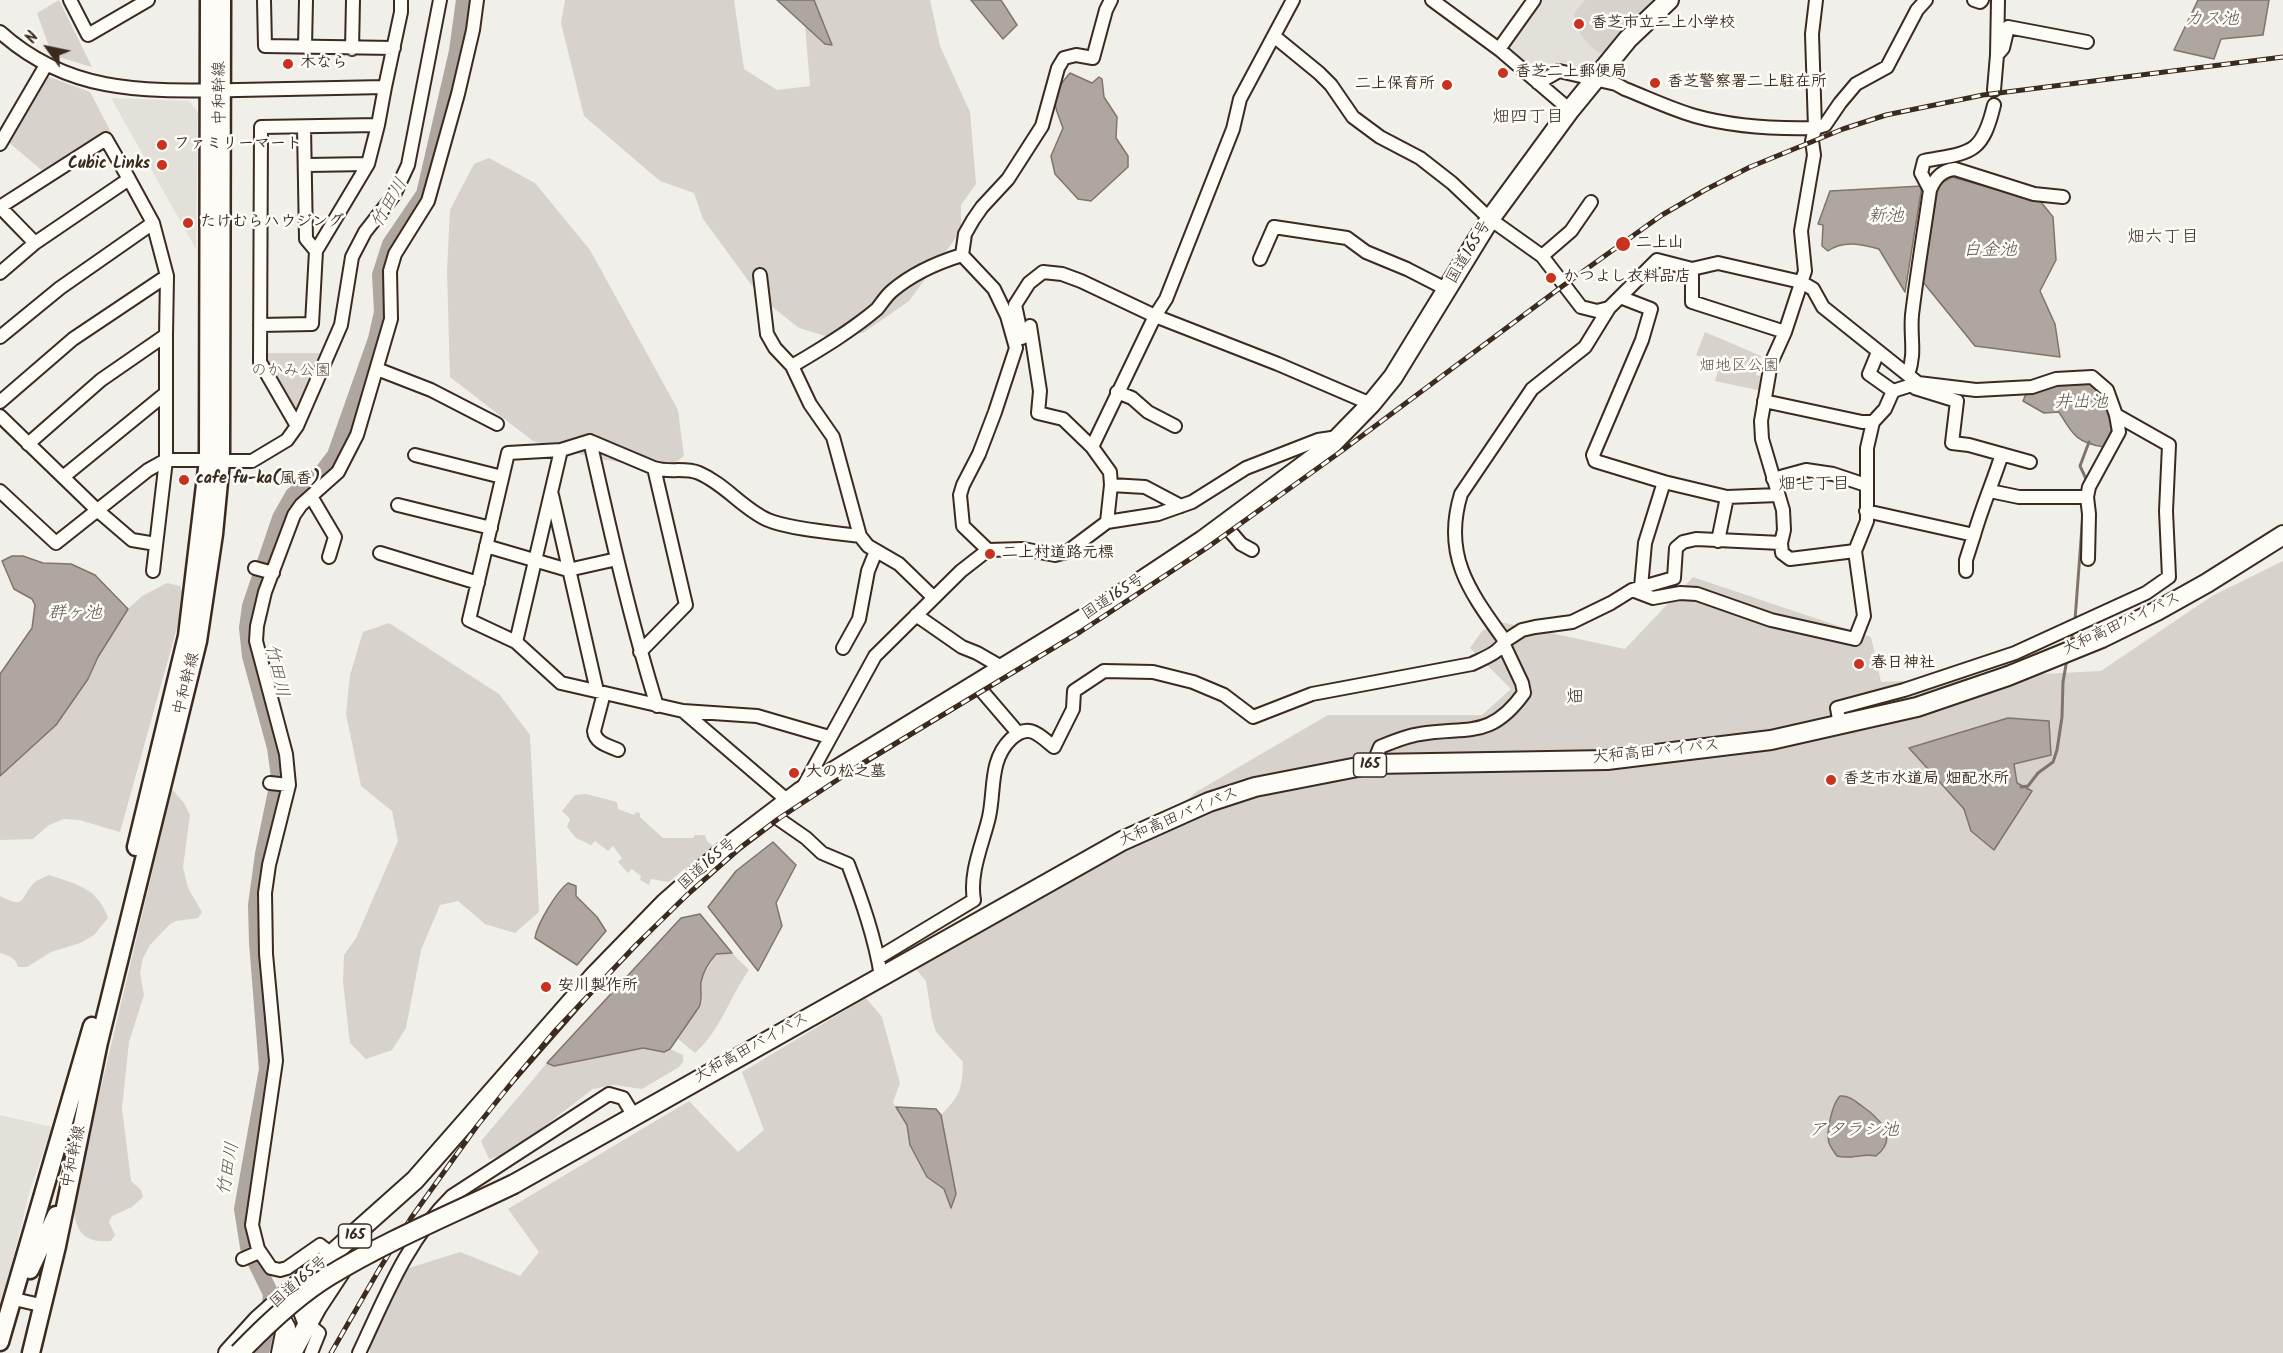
<!DOCTYPE html>
<html>
<head>
<meta charset="utf-8">
<style>
	body { margin:0 }
	#map { position:relative; width:2283px; height:1353px; overflow:hidden; background:#f1efea; font-family:Kalam,sans-serif }
	canvas { display:block }
	.north { position:absolute; left:18px; top:18px; width:60px; height:60px; -webkit-text-stroke:4px #fdfcf7; paint-order:stroke; rotate:303deg; font-size:16px; font-weight:700; line-height:24px; text-align:center; color:#3b2a1e }
	.north::after { content:''; display:block; margin:auto; width:21px; height:27px; background:#3b2a1e; clip-path:polygon(50% 0,100% 100%,50% 72%,0 100%) }
</style>
</head>
<body>
<div id="map">
<canvas width="2283" height="1353"></canvas>
<div class="north">N</div>
</div>
<script>
const ctx = document.querySelector('canvas').getContext('2d');
ctx.lineJoin = 'round';
function paint(path, color) { ctx.fillStyle = color; ctx.fill(path, 'evenodd'); }
function trace(path, color, width, dash) { ctx.strokeStyle = color; ctx.lineWidth = width; ctx.lineCap = dash ? 'butt' : 'round'; ctx.setLineDash(dash || []); ctx.stroke(path); }
function label(font, color, halo, rows, align = 'center') {
  ctx.font = font + ' Kalam,"Klee One",sans-serif'; ctx.lineWidth = 5; ctx.setLineDash([]); ctx.textBaseline = 'middle'; ctx.strokeStyle = halo; ctx.fillStyle = color; for (const [text, x, y, turn = 0] of rows) {
    ctx.save(); ctx.translate(x, y); ctx.rotate((+turn || 0) * Math.PI / 180); ctx.textAlign = isNaN(turn) ? turn : align; if (halo) ctx.strokeText(text, 0, 0); ctx.fillText(text, 0, 0); ctx.restore();
  }
}
paint(new Path2D(`
	M1539,0h123l-72,70 -26,-7 -22,16 -39,-31z
	M111,98l78,3 9,11 -2,137z
	M0,1115l52,12 -22,63 -30,122z`), '#e3e0da');
paint(new Path2D(`
	M59,0l33,67 -40,-12 -15,-42z
	M565,0h169l10,69 33,21 33,-4 -7,-86h127l10,46 30,66 6,72 -15,21v26l-52,70 -46,32 -34,4 -30,-9 -38,-30 -58,-79 -9,-26 -34,-12 -76,-65 -23,-93z
	M1585,0h72l-54,52 -4,1c-15,-12 -22,-21 -25,-40z
	M44,75l46,17 21,40 -66,41 -39,-33z
	M489,158l46,25 55,67 88,160 6,46 -19,14 -75,-13 -57,-16 -83,-64 -3,-106 3,-61 24,-46z
	M1705,332l56,24 -5,19 8,2 -2,14 -47,-10 5,-17 -24,-9z
	M264,353h58l-24,55h-9l-26,-45z
	M2283,561v792h-1913l-1,-12 37,-72 54,-17 60,24 19,-24 -31,-43 181,-108 49,51 26,-22 -22,-58 124,-74 16,19 18,66 -7,19 14,23 3,20 17,32 17,12 7,18 5,-13 -15,-79c20,-20 21,-26 22,-53l-27,-30 -4,-13 -6,-38 -11,-13 102,-60 125,-69 54,-47 132,-77h154l29,-26 -41,-41 12,-17 18,-9 125,27 68,-72 178,60 10,45 220,-11 111,-75zM1909,748l105,15 3,20 15,7 -61,41 -6,-22zM1840,1096h7l32,22 -14,36 -10,4 -27,-19z
	M167,583l13,3 5,13 -65,233 -41,-12 -15,-1 -15,6 -16,14 -33,1v-64l56,-51 32,-46 10,-22 30,-48 14,-13z
	M389,623l110,71 31,41 9,177 -24,21 -30,-9 -27,-23 -18,4 -19,45 -15,78 -14,22 -26,9 -16,-16 -7,-61 1,-27 12,-17 42,-97 -6,-30 -31,-25 -15,-72 4,-39 13,-43z
	M172,789l12,14 6,12 -7,52 5,21 14,24 -4,6 -22,3 -6,3 -20,21 -7,13 -3,15 4,22 -15,47 -7,66 9,73 10,9 2,7 -11,10 -20,9 -3,6 6,13 -4,6c-29,3 -38,-13 -37,-40z
	M586,794l31,8 1,7 16,6 2,-3 4,1v4l23,21h30l2,-3h10l2,6 10,8 -20,15 -13,5 -15,13 -18,-3 -2,6 -9,-5 1,-4 -9,-7 -4,4 -10,-11 4,-4 -9,-12 -5,5 -13,-10 -4,4 -15,-7 -9,-11 3,-8 -8,-8 13,-16z
	M49,875c27,9 49,13 59,43l-14,17 -14,8 -29,9 -24,15h-9c-3,-10 -9,-11 -18,-14v-57c27,14 19,2 35,-14 4,-3 10,-5 14,-7z
	M732,953l17,17c-20,28 -28,60 -54,83l-18,-15 22,-31 3,-6 -1,-21 15,-26z
	M643,1048l21,4 6,-3 13,6v7l-4,5 -37,22 -28,-4 -21,4 -85,65 -19,5 -8,-18 66,-78 7,3z`), '#d7d2cc');
const water = new Path2D(`
	M777,0h37l18,45 -7,-1z
	M971,0h30l16,25 -14,14z
	M2198,0h71l-6,35 -42,4 -7,20 -40,-9z
	M1070,73l22,10 7,-6 3,2 2,18 13,20 -1,21 12,18v11l-37,34 -13,-2 -23,-25 -4,-18 12,-28c-10,-27 -14,-31 7,-55z
	M1952,177l89,25 12,15 3,43 -16,31 15,33 5,33 -85,-11 -52,-64 15,-97z
	M1922,186l-17,106 -26,-43c-17,-5 -36,-9 -51,2l-6,-5 1,-21 -5,-1 12,-33z
	M2091,380l8,6 14,41 -9,20c-27,-4 -31,-12 -45,-35l-15,1 -21,-12 3,-7 22,-8z
	M12,556h11l20,7 28,1 24,11 33,34 -30,48 -10,22 -32,46 -56,51v-102l32,-46 3,-23 -3,-6 -18,-10 -12,-28z
	M2008,718l41,3 2,34 -37,9 3,19 15,8 -38,59 -23,-19 -7,-22 -55,-61z
	M773,842l23,23 -20,38 6,23 -24,45 -50,-64 28,-36z
	M568,883l8,3v10l21,21 9,14 -29,34 -42,-27c2,-14 22,-47 33,-55z
	M700,914l32,39 -16,1c-6,7 -13,18 -15,28 -1,9 2,17 -2,25l-29,42 -6,3 -21,-4 -89,18 -7,-3 134,-145z
	M1840,1096c9,-1 15,5 22,10 17,12 38,31 14,50 -14,-3 -25,4 -39,0 -3,-4 -6,-8 -8,-13 -3,-11 3,-39 11,-47z
	M896,1107l40,2 5,6 15,79 -5,14 -7,-19 -17,-12 -17,-32 -3,-20z`);
paint(water, '#aea69f');
trace(water, '#80746b', 1.5);
trace(new Path2D(`
	M2088,483l-8,-17 9,-24
	M2075,620l8,-107
	M2071,644l2,-14
	M2021,787l7,-1 10,-13 15,-11 4,-12 5,-33 1,-35 4,-23`), '#80746b', 3);
trace(new Path2D(`
	M261,1353l7,-31 3,-28 -23,-47 -6,-38 25,-140 -10,-127 -1,-37 7,-51 16,-77 -4,-29 -25,-92 -3,-28 3,-22 30,-88 13,-23 29,-23 13,-17 41,-116 6,-27 -2,-37 10,-31 34,-50 33,-143 7,-51`), '#aea69f', 16);
const minor = new Path2D(`
	M70,0l18,35 60,-35
	M264,0l1,46 129,2
	M1432,0l68,50 70,60
	M1816,0l-4,34 3,94 -3,13 2,14 -13,76 4,40 -20,61 -14,31 -10,58 1,18 21,71 1,20 -3,13 1,10 8,6 65,-8
	M1974,0l6,2 2,-2
	M0,32c71,64 149,59 238,58 49,-1 98,-2 147,-3l-7,38 -117,2 -1,235 37,64
	M1275,37l44,36 12,12 22,32 27,20 40,21 32,25 38,36 52,37 39,51 16,4 12,-3
	M305,47l1,-47
	M352,49l1,-49
	M1499,49l35,-49
	M1997,55l6,-7 5,-21 79,15
	M1538,83l21,-12 57,13 9,5c23,9 46,20 70,27 39,11 80,13 120,12l10,-3 15,-22 16,-19 31,-17 30,-57 9,-10
	M385,87l16,-75v-12
	M1994,90l3,-35 1,-55
	M304,127l2,112 10,12
	M0,144l46,-79
	M308,165l60,-1
	M1930,190l-9,-17 3,-12c47,-9 58,-6 70,-56
	M35,243l-35,-36 106,-68 23,40
	M1542,256l29,-25 20,-29
	M1260,259l14,-32 73,11 19,14 41,17 41,21
	M1692,269v33l93,30
	M0,273l35,-30 94,-64 24,44
	M760,275l7,59 8,14 17,18 18,38 23,33 27,99 8,10 31,18 34,33
	M1620,297l31,12 -9,31 -49,115 2,6 69,21 63,15 51,-2
	M260,325l52,-1 4,-73 52,-87 10,-39
	M1030,326l10,65 -2,22 25,6 29,28
	M0,337l60,-49 93,-65 14,53
	M1022,338l-7,-33 14,-22 14,-11 19,2 19,7 74,35 123,48 93,40
	M1878,352l-9,22 24,17
	M792,366c29,-17 59,-35 85,-57 5,-6 9,-13 15,-18 21,-18 44,-28 70,-36
	M377,369l54,21 66,34
	M1908,375c8,-23 2,-37 4,-60 5,-42 12,-83 18,-125 5,-12 12,-20 25,-21l79,25 29,3
	M1915,388l42,13 -5,42 17,2 61,17
	M1117,392l15,6 16,14 27,14
	M1764,401l98,21h11
	M0,402l73,-63 94,-63 -1,59
	M0,416l97,94 35,30 24,4
	M590,441c20,89 40,178 67,265
	M28,444l73,-64 65,-45v58l-103,84
	M415,455l87,22
	M221,461h31l35,-21 10,-14 44,-101 11,-68 13,-25 29,-37 14,-30 32,-165
	M654,468c15,5 30,-1 45,5 26,11 44,36 69,47 21,9 68,13 92,16
	M1773,479l33,-9 27,4 33,11
	M0,491l56,52 92,-73 18,-10h42
	M1990,491l29,6h68
	M552,495l45,196
	M312,498l23,39 -6,20
	M398,505l93,23
	M1181,506l-36,-19 -34,-2 -1,-13 -18,-25 63,-131 11,-17 67,-170 7,-30 53,-99
	M1866,511l108,24c8,-28 19,-53 28,-81
	M1107,522l4,-37
	M1225,525l16,19 11,6
	M1718,541l9,-44
	M486,546l82,24 49,-11
	M988,550l-25,-24 -3,-31 3,-10 16,-31 16,-42 21,-64 -9,-32 -13,-27 -32,-34 3,-21 8,-14 9,-13 26,-28 34,-53 16,-58 6,-10 12,-3 17,3 13,-48 5,-10
	M380,553l98,30
	M2088,559l1,-45 -2,-17 2,-10 30,-55 -3,-17
	M255,568l18,5
	M153,571l13,-111v-67
	M1966,571v-11l8,-25
	M1641,587l4,-44 19,-61
	M1632,590l42,-12 2,-30 7,-6 13,-3 85,4
	M916,615l46,32 15,6 26,15
	M1505,641c-35,-49 -63,-85 -44,-147l71,-105 53,-42 24,-39 48,-48 35,9 26,-6 83,19 12,7 10,18 95,76
	M516,642l45,-192
	M843,648l16,-29 9,-48 8,-20
	M640,652l46,-47 -32,-137 -64,-27 -29,9 -53,3 -39,167 47,22 45,41 122,28
	M978,683l4,8 36,42
	M604,693l-10,38c1,12 15,15 24,19
	M1373,764l7,-17c12,-5 26,-11 40,-13 48,-8 70,6 104,-41l-2,-10 -18,-38
	M270,783l19,2
	M801,791l74,-135 86,-85 27,-21 35,-1 32,6 12,-3 40,-30 51,-8 34,-12 54,-34 72,-28 20,-3
	M788,801l-105,-90 74,5 72,21
	M770,813l36,25 16,15 26,11c14,37 27,74 33,112
	M878,958l96,-58c-5,-27 9,-57 15,-83 6,-27 0,-57 22,-78 18,-17 28,-4 43,8l19,-38 1,-18 30,-20 49,1 40,10 31,13 29,22 59,-23 160,-30c12,-6 27,-11 33,-23l17,-11 13,-3 37,-5 39,-19 21,-13 21,8 27,-5 17,1 74,26 84,19 9,-23 -9,-65 12,-30v-73l6,-26 12,-13 8,-18 25,-8 58,7 56,-3 24,-8 36,-2 15,13 9,25 53,30 -3,66 3,66 -23,16 -131,60 -111,37 -67,18 3,17
	M243,1259l16,-7
	M334,1260l-1,-5 -13,-10 -33,23 -7,2 -9,-2 -13,-19 -6,-24 24,-164 -10,-107 -1,-61 4,-28 20,-80 -3,-31 -30,-113 1,-15 8,-34 29,-77 7,-10 37,-33 19,-37 34,-116 -1,-48 5,-17 33,-53 30,-107 15,-64 4,-30
	M311,1295l-7,8 -4,9 3,8 16,13 -8,20
	M14,1299l22,5 6,5
	M359,1353c26,-55 48,-113 93,-157l157,-102 14,4 11,18`);
const major = new Path2D(`
	M136,847l51,-211 21,-176 1,-460
	M30,1270l26,-55
	M0,1342l92,-316
	M31,1353l26,-107 42,-204 99,-401 16,-107 7,-73 1,-461`);
const highway = new Path2D(`
	M514,1184l608,-343 87,-39 46,-15 118,-23 234,-4 164,-20 146,-33 91,-31 94,-38 55,-27 50,-28 76,-48
	M263,1318c12,-4 17,-2 23,10l-5,25
	M228,1353l30,-33 157,-140 179,-204 71,-73 68,-60 67,-51 299,-183 104,-69 128,-95 40,-41 22,-27 97,-158 80,-109 58,-71 41,-39
	M292,1353l25,-46 27,-41`);
trace(minor, '#3b2a1e', 16);
trace(major, '#3b2a1e', 21);
trace(highway, '#3b2a1e', 22);
trace(minor, '#fdfcf7', 12);
trace(major, '#fdfcf7', 16);
trace(highway, '#fdfcf7', 18);
const rail = new Path2D(`
	M331,1353l49,-85 31,-50 66,-92 40,-50 37,-44 81,-86 54,-53 52,-46 37,-28 85,-56 217,-131 128,-85 135,-97 221,-165 98,-70 43,-25 45,-23 93,-38 43,-14 97,-20 300,-38`);
trace(rail, '#3b2a1e', 5);
trace(rail, '#fdfcf7', 3, [9]);
const highwayBridge = new Path2D(`
	M239,1353c27,-28 57,-57 90,-77 59,-36 123,-62 185,-92`);
trace(highwayBridge, '#3b2a1e', 22, []);
trace(highwayBridge, '#fdfcf7', 18);
for (const [x, y, r, color] of [
	[1579,24,6,"#c8321e"],
	[288,64,6,"#c8321e"],
	[1503,73,6,"#c8321e"],
	[1655,83,6,"#c8321e"],
	[1447,85,6,"#c8321e"],
	[162,145,6,"#c8321e"],
	[162,165,6,"#c8321e"],
	[188,223,6,"#c8321e"],
	[1623,244,8,"#c8321e"],
	[1551,278,6,"#c8321e"],
	[184,480,6,"#c8321e"],
	[990,554,6,"#c8321e"],
	[1859,664,6,"#c8321e"],
	[794,773,6,"#c8321e"],
	[1831,780,6,"#c8321e"],
	[546,987,6,"#c8321e"]
]) { const dot = new Path2D(); dot.arc(x, y, r, 0, 2 * Math.PI); ctx.fillStyle = color; ctx.fill(dot); trace(dot, '#fdfcf7', 2); }
for (const [x, y, w] of [
	[1370,765,33],
	[355,1236,33]
]) { const box = new Path2D(); box.roundRect(x - w / 2, y - 12, w, 24, 4.5); ctx.fillStyle = '#fdfcf7'; ctx.fill(box); trace(box, '#3b2a1e', 1.5); }
label('bold 15px', '#3b2a1e', null, [
	["165",1370,765],
	["165",355,1236]
]);
label('bold 16px', '#3b2a1e', '#fdfcf7', [
	["香芝市立二上小学校",1591,24],
	["木なら",300,64],
	["香芝二上郵便局",1515,73],
	["香芝警察署二上駐在所",1667,83],
	["二上保育所",1435,85,"right"],
	["ファミリーマート",174,145],
	["Cubic Links",150,165,"right"],
	["たけむらハウジング",200,223],
	["二上山",1636,244],
	["かつよし衣料品店",1563,278],
	["cafe fu-ka(風香)",196,480],
	["二上村道路元標",1002,554],
	["春日神社",1871,664],
	["大の松之墓",806,773],
	["香芝市水道局 畑配水所",1843,780],
	["安川製作所",558,987]
], 'left');
label('16px', '#3b2a1e', '#fdfcf7', [
	["中和幹線",221,93,-90],
	["国道165号",1470,253,-59],
	["国道165号",1114,598,-33],
	["大和高田バイパス",2122,625,-25],
	["中和幹線",188,684,-76],
	["大和高田バイパス",1656,753,-6],
	["大和高田バイパス",1179,818,-23],
	["国道165号",708,865,-41],
	["大和高田バイパス",752,1049,-29],
	["中和幹線",75,1157,-78],
	["国道165号",300,1283,-41]
]);
label('16px', '#62544a', '#fdfcf7', [
	["畑地区公園",1739,367],
	["のかみ公園",291,372]
]);
label('italic 18px', '#63554b', '#fdfcf7', [
	["カス池",2212,21],
	["竹田川",391,204,-60],
	["新池",1886,218],
	["白金池",1990,252],
	["井出池",2081,404],
	["群ヶ池",75,615],
	["竹田川",275,671,77],
	["アタラシ池",1854,1132],
	["竹田川",230,1169,-80]
]);
label('18px', '#3b2a1e', '#fdfcf7', [
	["畑四丁目",1528,119],
	["畑六丁目",2163,239],
	["畑七丁目",1814,486],
	["畑",1575,699]
]);
</script>
</body>
</html>
